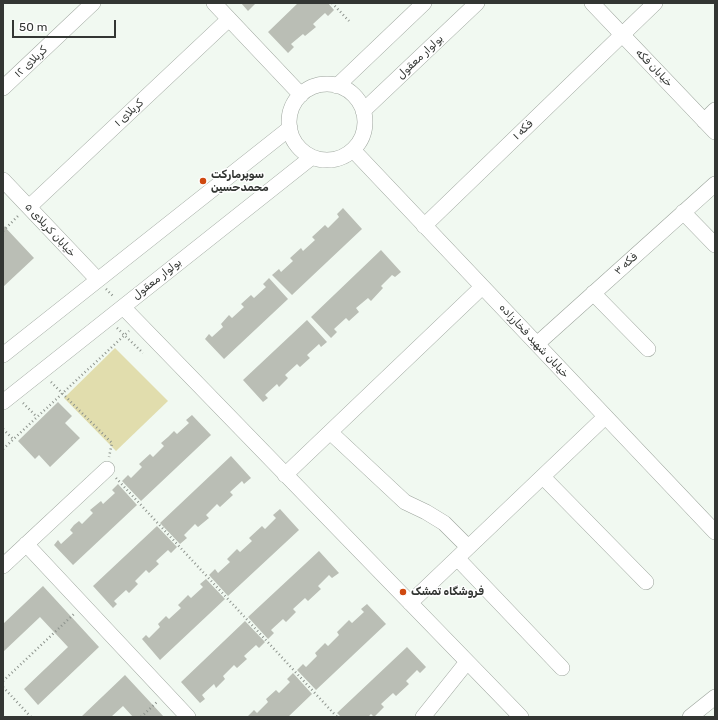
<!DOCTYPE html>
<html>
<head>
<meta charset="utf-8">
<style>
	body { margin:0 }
	#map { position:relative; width:718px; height:720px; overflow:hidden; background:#f1f9f1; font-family:Rubik,sans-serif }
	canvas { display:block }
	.frame { position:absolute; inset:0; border:4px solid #333633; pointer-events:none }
	.scale { position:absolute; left:12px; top:20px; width:104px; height:18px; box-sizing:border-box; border:2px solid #333633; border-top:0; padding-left:5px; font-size:12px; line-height:14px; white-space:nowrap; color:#333633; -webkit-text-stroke:3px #fff; paint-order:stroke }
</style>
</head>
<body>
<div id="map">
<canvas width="718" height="720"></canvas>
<div class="frame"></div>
<div class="scale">50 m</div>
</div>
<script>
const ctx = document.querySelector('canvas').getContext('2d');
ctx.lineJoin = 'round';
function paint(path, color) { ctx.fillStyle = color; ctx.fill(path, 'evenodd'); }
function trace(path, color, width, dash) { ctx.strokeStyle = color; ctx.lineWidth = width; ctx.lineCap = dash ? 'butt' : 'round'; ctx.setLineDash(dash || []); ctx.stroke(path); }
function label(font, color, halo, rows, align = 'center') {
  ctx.font = font + ' Rubik,"Noto Naskh Arabic",sans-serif'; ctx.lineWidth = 3; ctx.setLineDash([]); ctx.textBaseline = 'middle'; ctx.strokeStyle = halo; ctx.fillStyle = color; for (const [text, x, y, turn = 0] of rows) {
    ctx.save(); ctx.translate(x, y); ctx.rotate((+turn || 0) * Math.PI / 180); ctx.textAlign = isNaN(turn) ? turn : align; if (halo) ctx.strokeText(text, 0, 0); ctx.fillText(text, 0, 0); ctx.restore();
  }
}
paint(new Path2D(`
	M115,348l53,53 -52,50 -52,-53z`), '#e1ddad');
paint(new Path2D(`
	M241,3h15l-8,8z
	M298,3h30l6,7 -6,6 -3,-3 -12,11 3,3 -11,9 -2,-2 -12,10 3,3 -6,6 -20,-21z
	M343,208l19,21 -70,66 -20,-20 7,-6 2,3 12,-11 -3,-3 11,-10 2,3 12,-11 -3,-3 13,-12 3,3 11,-11 -2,-3z
	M3,225l31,33 -31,29z
	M381,250l20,22 -6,5 -3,-2 -11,11 2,2 -12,13 -3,-3 -12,10 3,4 -10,9 -3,-3 -12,11 3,3 -6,6 -20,-21z
	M269,278l19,21 -64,60 -19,-20 4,-5 3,3 11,-10 -2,-3 8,-9 3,3 12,-11 -3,-3 10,-9 3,3 12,-11 -3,-3z
	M307,320l20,22 -6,5 -2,-3 -12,11 3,3 -10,9 -3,-3 -12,11 3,3 -9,9 -2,-3 -12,11 3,3 -5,4 -20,-22z
	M58,402l14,14 -7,7 15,15 -30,29 -11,-12 -4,4 -17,-18z
	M192,415l19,20 -70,66 -19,-20 6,-6 3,3 11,-11 -3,-3 11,-10 3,3 11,-11 -3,-3 7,-6 6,-6 3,3 12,-11 -3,-3z
	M231,456l20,22 -7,6 -2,-3 -12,11 3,3 -13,12 -3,-3 -11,11 3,3 -11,9 -3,-3 -11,11 3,3 -7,6 -20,-21z
	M118,484l19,21 -64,60 -19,-20 4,-5 3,4 12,-11 -3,-3 4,-5 5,-4 3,3 11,-11 -3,-3 11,-9 2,3 12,-11 -3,-3z
	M280,509l19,21 -71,66 -19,-21 6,-6 3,4 12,-11 -3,-3 10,-10 3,3 12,-11 -3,-3 13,-12 3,3 11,-11 -3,-3z
	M157,526l20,21 -6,6 -3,-3 -12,11 3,3 -10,9 -3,-3 -11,11 3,3 -9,9 -3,-3 -12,11 3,3 -4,4 -20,-22z
	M319,551l20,22 -7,5 -3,-3 -11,11 3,3 -13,12 -3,-3 -12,11 3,3 -10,10 -3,-3 -12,11 3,3 -6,6 -20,-22z
	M206,579l19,20 -65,61 -18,-21 4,-4 3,3 11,-11 -2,-3 8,-8 3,3 12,-11 -3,-3 10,-10 3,3 12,-11 -3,-3z
	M43,586l56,61 -61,58 -14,-16 44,-42 -28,-30 -37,35v-28z
	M367,604l19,20 -70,66 -19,-20 6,-6 3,3 11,-11 -2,-3 10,-10 3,3 11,-11 -2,-3 12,-12 3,3 12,-11 -3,-3z
	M245,621l20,21 -6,6 -3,-3 -12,11 3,3 -10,9 -3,-3 -11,11 2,3 -9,9 -2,-4 -12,11 3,4 -5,4 -19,-21z
	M407,647l19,20 -6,6 -3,-3 -11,11 3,3 -13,12 -3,-3 -12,11 3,3 -10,10 -3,-3 -3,3h-27l-4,-4z
	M293,673l19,21 -24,23h-41l7,-7 3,3 11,-11 -2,-3 10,-9 3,3 11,-11 -3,-3z
	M125,675l39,42h-31l-10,-11 -12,11h-30z`), '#babeb5');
const minor = new Path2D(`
	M214,3l87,92
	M592,3l123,129
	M289 122a38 38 0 1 1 76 0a38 38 0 1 1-76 0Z
	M337,86l87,-83
	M3,88l90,-85
	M363,111l114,-108
	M704,121l11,-11
	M353,150l362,382
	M3,180l95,100
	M29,207l200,-188
	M683,212l32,33
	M424,226l231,-223
	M593,293l55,56
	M123,307l398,410
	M537,344l178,-160
	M3,355l287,-227
	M3,402l309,-245
	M330,432l75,70 21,10 18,11 24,24
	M285,475l197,-188
	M543,477l103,105
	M26,544l162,173
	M457,558l105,110
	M3,566l104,-97
	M410,603l195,-186
	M423,717l44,-55
	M690,717l25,-20`);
trace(minor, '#9ba39b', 16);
trace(new Path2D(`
	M332,3l17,18
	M3,231l16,-16
	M106,289l8,8
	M117,328l26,25
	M51,382l61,61 -3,14
	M23,403l14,14
	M3,429l10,10
	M3,449l126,-118
	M116,478l221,239
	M3,681l71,-67
	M3,687l28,30
	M141,717l16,-15`), '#8d938d', 2.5, [1, 3]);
trace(minor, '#fff', 15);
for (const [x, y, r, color] of [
	[203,181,4,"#cf490f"],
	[403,592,4,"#cf490f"]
]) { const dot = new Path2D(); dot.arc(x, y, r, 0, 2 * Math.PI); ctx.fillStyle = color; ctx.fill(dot); trace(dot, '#fff', 1.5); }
label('11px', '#333633', '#fff', [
	["بولوار معقول",420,57,-43],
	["کربلای ۱۲",31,62,-43],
	["خیابان فکه",654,68,46],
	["کربلای ۱",129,113,-43],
	["فکه ۱",523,130,-44],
	["خیابان کربلای ۵",50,230,47],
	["فکه ۳",626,264,-42],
	["بولوار معقول",157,279,-38],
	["خیابان شهید فخارزاده",534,341,47]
]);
label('bold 11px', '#333633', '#fff', [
	["سوپرمارکت",211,175],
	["محمدحسین",211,188],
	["فروشگاه تمشک",411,592]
], 'left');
</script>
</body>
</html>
